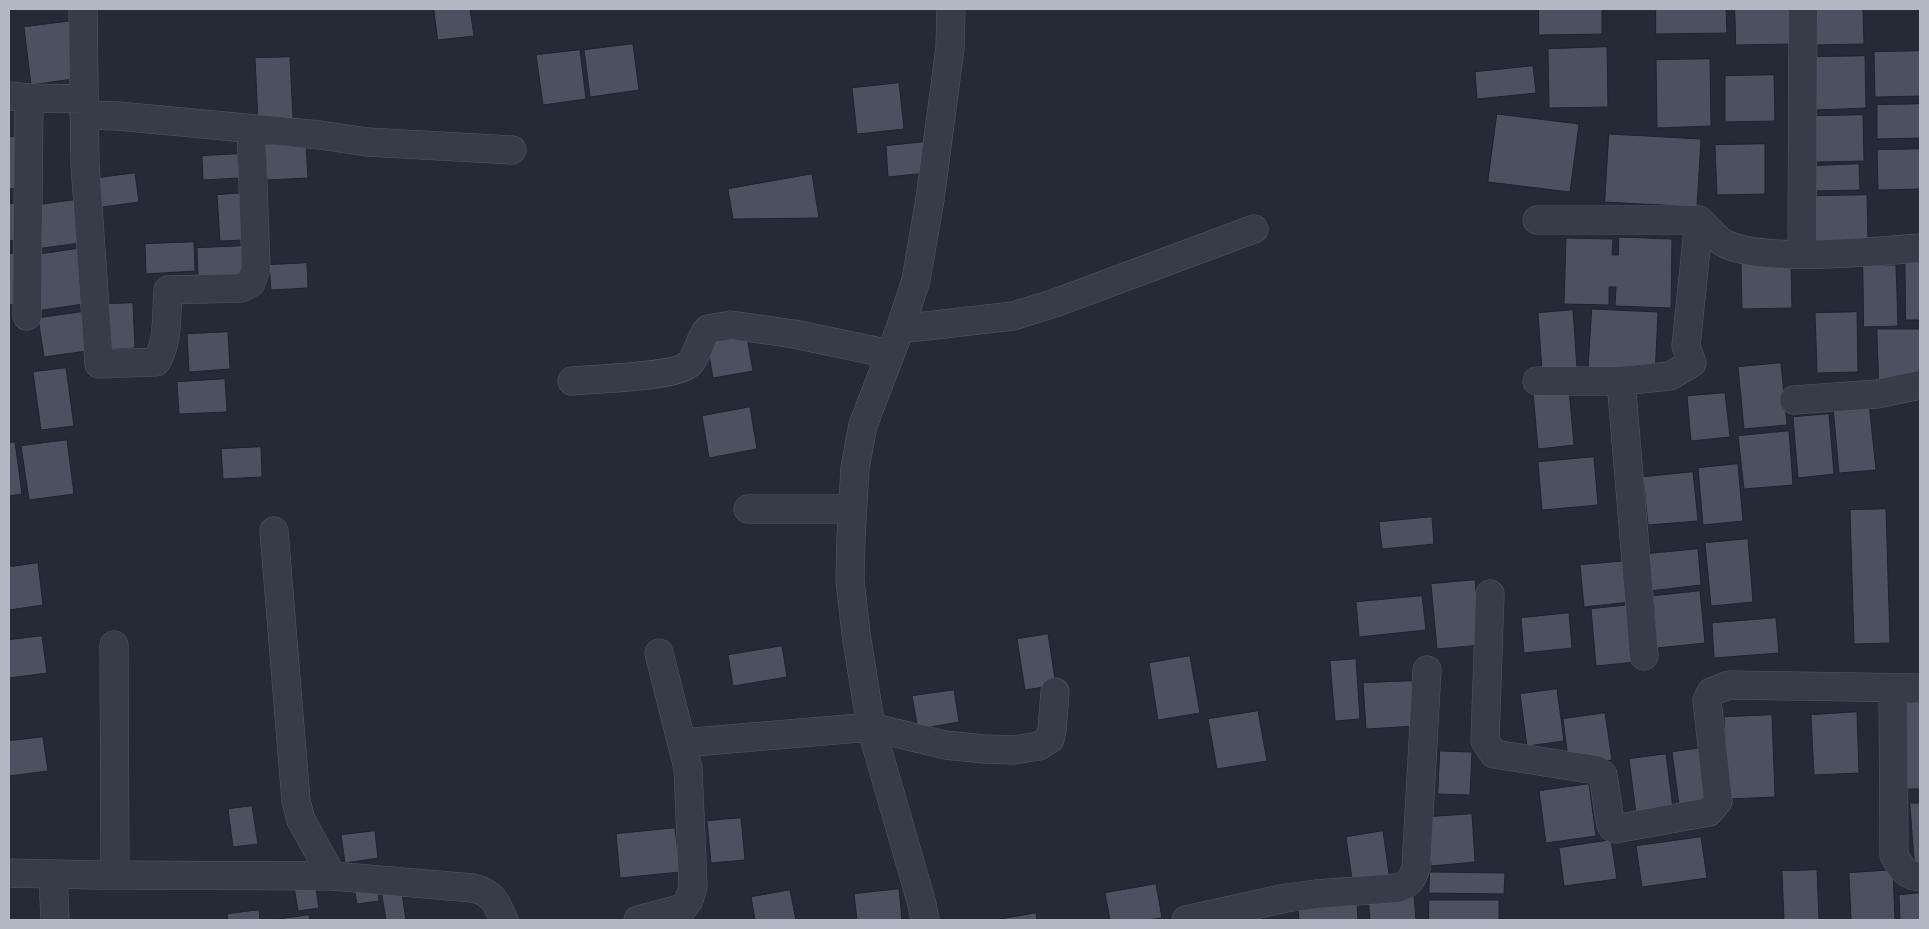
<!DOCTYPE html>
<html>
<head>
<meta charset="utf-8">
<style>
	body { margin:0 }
	#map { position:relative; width:1929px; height:929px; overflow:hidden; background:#242b37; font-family:"PT Sans Narrow",sans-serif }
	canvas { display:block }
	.frame { position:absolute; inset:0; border:10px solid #b2b8c4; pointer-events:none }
</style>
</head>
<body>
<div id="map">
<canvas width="1929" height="929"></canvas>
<div class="frame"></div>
</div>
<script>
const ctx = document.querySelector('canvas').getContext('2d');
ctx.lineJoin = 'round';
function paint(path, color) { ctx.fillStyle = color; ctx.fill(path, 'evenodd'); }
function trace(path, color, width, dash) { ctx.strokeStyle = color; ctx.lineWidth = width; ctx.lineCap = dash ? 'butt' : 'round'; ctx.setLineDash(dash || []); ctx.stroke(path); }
const building = new Path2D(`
	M434,9h36l4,27 -36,4z
	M1539,9h63v25l-63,1z
	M1656,9h70l1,24 -71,1z
	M1735,9h58v35l-57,1z
	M1812,9h51l1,35 -51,1z
	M72,21l8,57 -49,7 -7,-58z
	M633,44l6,46 -49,7 -6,-47z
	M1607,47l1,60 -59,1 -1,-59z
	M580,50l6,49 -43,6 -7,-50z
	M1920,51v45l-45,1 -1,-45z
	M1865,56l1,52 -51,2 -1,-53z
	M290,57l3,62 -35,2 -3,-63z
	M1710,59l1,67 -54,2 -1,-68z
	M1533,66l3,27 -59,6 -2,-27z
	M1774,75l1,46 -50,1v-46z
	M899,83l5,46 -47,5 -5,-46z
	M1920,104v34l-43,1v-34z
	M1497,114l82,10 -9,68 -82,-10z
	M1863,115l1,46 -48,1 -1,-46z
	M1609,134l92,5 -4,68 -92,-5z
	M20,136l7,51 -18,2v-52z
	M924,142l2,31 -38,4 -2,-31z
	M306,143l2,35 -41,2 -2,-35z
	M1765,144v50l-48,1 -2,-50z
	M1920,149v40l-42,1 -1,-40z
	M238,154l1,24 -36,2 -1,-24z
	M1859,164l1,26 -48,1v-25z
	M135,173l4,29 -44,6 -4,-29z
	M812,174l7,44 -86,1 -5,-30z
	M243,193l2,47 -25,1 -3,-46z
	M1867,195l1,47 -55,1v-47z
	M74,200l6,43 -44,6 -5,-43z
	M19,203l6,36 -16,2v-37z
	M1619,237l53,2 -1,69 -56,-2 1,-19h-7v18l-45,-1 2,-66 47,1 -1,16h6z
	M194,242l1,29 -49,3 -1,-30z
	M242,246l2,29 -46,2 -1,-29z
	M82,248l8,55 -54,8 -8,-55z
	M17,253l7,50 -15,2v-51z
	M1905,255h15v65h-14z
	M1791,261l1,47 -50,1 -1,-46z
	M307,263l1,25 -37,2 -2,-25z
	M1863,265h33l2,61 -34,1z
	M133,303l2,45 -30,2 -2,-46z
	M1592,309l66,3 -3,64 -67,-3z
	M1573,310l4,58 -35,3 -4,-58z
	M89,311l5,39 -50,7 -6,-39z
	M1857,312l1,60 -41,1 -2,-60z
	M1877,329h43v33l-2,18 -39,3z
	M228,332l2,37 -41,3 -2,-38z
	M746,332l7,39 -40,7 -7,-40z
	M1781,363l6,62 -43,4 -6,-62z
	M66,368l8,58 -33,4 -8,-58z
	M225,379l2,33 -48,2 -2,-32z
	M1569,389l5,56 -36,4 -5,-57z
	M1725,393l5,44 -39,4 -4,-45z
	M1869,403l7,67 -37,3 -6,-66z
	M750,407l7,42 -48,9 -7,-42z
	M1829,414l5,60 -36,4 -5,-61z
	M1789,431l4,54 -49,4 -6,-53z
	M67,440l7,54 -45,6 -8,-54z
	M15,442l7,52 -13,2v-53z
	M261,447l1,30 -39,2 -2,-30z
	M1594,457l4,48 -56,5 -4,-48z
	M1738,464l5,57 -40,4 -5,-57z
	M1693,472l5,49 -50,4 -5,-48z
	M1886,509l4,134 -36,1 -4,-134z
	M1432,517l2,27 -52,5 -3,-27z
	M1748,539l5,63 -42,4 -6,-63z
	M1698,549l3,36 -52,6 -3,-37z
	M1626,561l4,41 -46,5 -4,-42z
	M38,563l5,42 -34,5v-43z
	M1475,580l6,65 -44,4 -6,-65z
	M1700,591l5,52 -48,5 -4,-52z
	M1422,596l4,34 -67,7 -3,-35z
	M1630,605l6,57 -40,4 -5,-57z
	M1569,613l3,35 -48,5 -3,-35z
	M1776,618l3,35 -65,5 -2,-35z
	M1048,634l8,51 -31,5 -8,-51z
	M42,636l5,37 -38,5v-38z
	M782,646l5,31 -54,9 -5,-31z
	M1190,656l10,57 -42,7 -9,-57z
	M1356,659l4,60 -25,2 -5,-60z
	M1412,681l3,45 -49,3 -3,-46z
	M1557,689l7,52 -37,5 -7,-52z
	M954,690l5,32 -41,7 -6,-33z
	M1920,702v87h-14l-3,-86z
	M1258,711l9,50 -50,8 -9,-50z
	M1857,712l2,61 -45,2 -3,-60z
	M1605,713l7,47 -43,6 -6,-47z
	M1772,715l3,82 -47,2 -4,-82z
	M43,737l5,34 -39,5v-35z
	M1709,747l7,53 -37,5 -7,-53z
	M1440,751l32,1 -2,43 -32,-1z
	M1666,754l8,62 -37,5 -8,-62z
	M1589,784l7,52 -50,7 -7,-52z
	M1910,803h10v65h-5z
	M252,806l6,38 -25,3 -5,-38z
	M1472,814l3,48 -44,4 -4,-49z
	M741,818l4,42 -34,3 -4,-42z
	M675,828l5,44 -60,6 -4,-44z
	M375,831l3,27 -33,5 -4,-28z
	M1383,831l7,50 -37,5 -7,-49z
	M1701,837l6,41 -65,9 -6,-41z
	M1611,840l6,39 -53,7 -5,-38z
	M1817,870l2,50h-35l-2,-49z
	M1893,870l2,50h-44l-2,-47z
	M1430,872l75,1 -1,21 -75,-1z
	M315,883l4,25 -21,3 -4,-25z
	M377,883l2,18 -22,3 -3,-18z
	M1156,884l6,34 -16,2h-36l-5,-27z
	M401,887l5,33h-20l-5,-30z
	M899,889l3,31h-45l-3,-26z
	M790,890l6,30h-41l-4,-23z
	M1920,893v27h-20l-1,-25z
	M1414,895l2,25h-46l-2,-22z
	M1429,900h70v20h-70z
	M1357,903l1,17h-59l-1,-11z
	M259,910l1,10h-32l-1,-6z
	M1036,913l1,7h-42z
	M309,915l1,5h-39z`);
paint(building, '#4a5261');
trace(building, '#1e242f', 1);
const minor = new Path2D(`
	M83,9l2,155 14,200 57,-2c13,-20 10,-49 12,-72l73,-2 10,-5 5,-15 -5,-139
	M9,96l20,2 55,1
	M84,115l34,1 202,19 47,7 145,8
	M1537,220h162c7,7 15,16 23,22 35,22 154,9 198,6
	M1802,254l1,-245
	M27,316l2,-218
	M900,329l113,-13 42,-13 199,-74
	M572,381c22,-2 106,-4 118,-18 9,-10 9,-24 18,-34l23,-4 63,9 96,20
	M1537,381h84l49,-5 22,-13 -6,-17 13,-126
	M1621,381l23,275
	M1794,400l83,-6 43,-9
	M748,509h104
	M274,531l22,270 5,19 31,56
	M1490,594l-5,147 9,13 102,16 7,5 7,46 2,6 3,2 94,-17 9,-11 -11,-101 4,-8 18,-7 191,3
	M114,645l1,230
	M1893,688l1,167c6,12 12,21 26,22
	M682,743l189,-16 74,18 39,4 30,1 25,-4 11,-7 2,-9 3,-38
	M9,873l88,2 235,1 141,12c20,5 23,14 31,32
	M53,874l2,46
	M638,920l45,-12 6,-8 4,-13 -5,-119 -29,-115
	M925,920l-3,-16 -51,-177 -15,-93 -6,-54 1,-43 4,-69 8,-43 37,-96 16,-49 14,-81 20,-151 1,-39
	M1186,920l100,-22 30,-4 81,-6c12,-3 15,-9 19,-20l11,-198`);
trace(minor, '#525863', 29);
trace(minor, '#373d48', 28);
</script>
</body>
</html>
